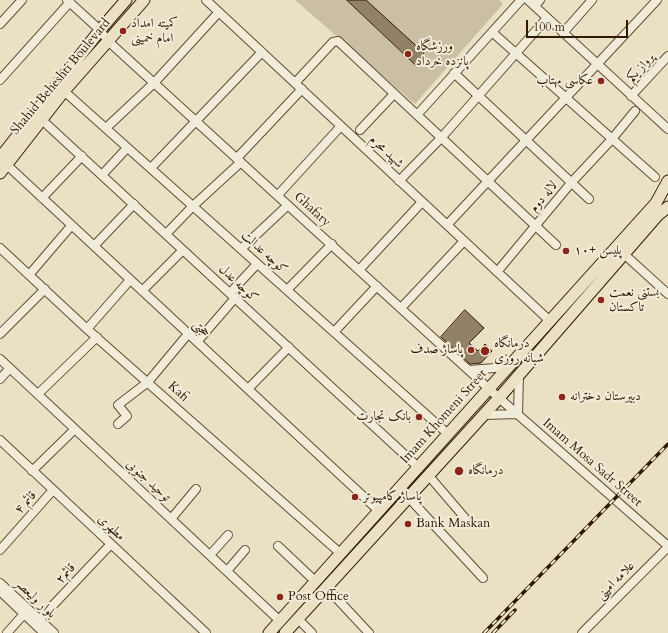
<!DOCTYPE html>
<html>
<head>
<meta charset="utf-8">
<style>
	body { margin:0 }
	#map { position:relative; width:668px; height:633px; overflow:hidden; background:#eae1c4; font-family:Cardo,serif }
	canvas { display:block }
	.scale { position:absolute; left:526px; top:20px; width:102px; height:18px; box-sizing:border-box; border:2px solid #321a00; border-top:0; padding-left:5px; font-size:12px; line-height:14px; white-space:nowrap; color:#321a00; -webkit-text-stroke:3px #f1ecd9; paint-order:stroke }
</style>
</head>
<body>
<div id="map">
<canvas width="668" height="633"></canvas>
<div class="scale">100 m</div>
</div>
<script>
const ctx = document.querySelector('canvas').getContext('2d');
ctx.lineJoin = 'round';
function paint(path, color) { ctx.fillStyle = color; ctx.fill(path, 'evenodd'); }
function trace(path, color, width, dash) { ctx.strokeStyle = color; ctx.lineWidth = width; ctx.lineCap = dash ? 'butt' : 'round'; ctx.setLineDash(dash || []); ctx.stroke(path); }
function label(font, color, halo, rows, align = 'center') {
  ctx.font = font + ' Cardo,Amiri,serif'; ctx.lineWidth = 4; ctx.setLineDash([]); ctx.textBaseline = 'middle'; ctx.strokeStyle = halo; ctx.fillStyle = color; for (const [text, x, y, turn = 0] of rows) {
    ctx.save(); ctx.translate(x, y); ctx.rotate((+turn || 0) * Math.PI / 180); ctx.textAlign = isNaN(turn) ? turn : align; if (halo) ctx.strokeText(text, 0, 0); ctx.fillText(text, 0, 0); ctx.restore();
  }
}
paint(new Path2D(`
	M295,0h204l4,4 -88,100z`), '#cbbfa3');
const building = new Path2D(`
	M347,0h19l58,53 -8,12z
	M465,310l19,18 -15,15 9,8 7,-7 7,7 -11,12 -11,1 -29,-27z`);
paint(building, '#928166');
trace(building, '#321a00', 1);
const minor = new Path2D(`
	M67,0l33,30 8,11 391,357 169,148
	M206,0l344,321
	M528,0l140,129
	M535,6l5,-6
	M0,24l22,-24
	M492,32l163,145
	M563,33l29,-33
	M454,73l135,126
	M0,80l70,-78
	M295,83l38,-41 5,-1 218,204
	M64,91l384,343
	M631,96l37,-40
	M417,115l104,-115
	M42,120l376,347
	M106,128l48,-45 65,-71
	M360,130l34,-36
	M237,158l65,-69
	M7,165l371,345
	M151,168l111,-116
	M102,175l25,-27
	M399,181l43,-44 105,-119
	M278,195l63,-69
	M42,198l40,-42
	M447,225l210,-225
	M166,234l27,-28 48,-44
	M94,246l40,-42
	M0,248l87,81 253,224
	M241,249l47,-44
	M624,254l44,40
	M359,270l63,-68
	M497,272l74,-89 41,-44 23,-28
	M29,275l42,-49
	M287,290l45,-46
	M142,291l41,-41
	M230,293l27,-29
	M401,308l63,-67
	M87,329l43,-49
	M334,332l43,-46
	M0,334l45,-45
	M197,342l38,-44
	M0,359l280,262
	M469,370l39,-3
	M0,379l10,-11
	M248,389l41,-42
	M38,394l59,-57
	M484,415l34,-1 1,-39
	M118,424l9,-8 -9,-11 30,-23 40,-48
	M0,440l206,193
	M32,471l43,-42
	M429,476l36,42
	M409,498l74,80
	M171,519l25,-30
	M278,546l37,35
	M0,550l53,-60
	M210,555l18,-20
	M227,571l18,-21
	M0,583l54,50
	M327,588l42,45
	M0,591l44,42
	M298,619l14,14
	M39,620l72,-76
	M7,633l17,-19
	M582,633l86,-86`);
const major = new Path2D(`
	M0,158l100,-128 26,-30
	M0,173l64,-82 80,-91
	M269,633l387,-430 12,-22
	M285,633l214,-235 159,-183 10,-8`);
trace(minor, '#604c31', 10);
trace(major, '#321a00', 13);
trace(minor, '#f1ecd9', 8);
trace(major, '#eae1c4', 11);
const rail = new Path2D(`
	M484,633l184,-189
	M493,633l22,-23`);
trace(rail, '#321a00', 3.5);
trace(rail, '#f1ecd9', 2, [6]);
for (const [x, y, r, color] of [
	[123,31,4,"#8f2418"],
	[408,54,4,"#8f2418"],
	[601,81,4,"#8f2418"],
	[566,251,4,"#8f2418"],
	[601,300,4,"#8f2418"],
	[471,350,4,"#8f2418"],
	[485,351,5,"#8f2418"],
	[562,397,4,"#8f2418"],
	[419,417,4,"#8f2418"],
	[459,471,5,"#8f2418"],
	[355,497,4,"#8f2418"],
	[408,524,4,"#8f2418"],
	[280,597,4,"#8f2418"]
]) { const dot = new Path2D(); dot.arc(x, y, r, 0, 2 * Math.PI); ctx.fillStyle = color; ctx.fill(dot); trace(dot, '#f1ecd9', 1.5); }
label('13px', '#321a00', '#f1ecd9', [
	["کمیته امداد",131,24],
	["امام خمینی",131,39],
	["ورزشگاه",416,47],
	["پانزده خرداد",416,62],
	["عکاسی مهتاب",593,81,"right"],
	["پلیس +۱۰",574,251],
	["بستنی نعمت",609,293],
	["تاکستان",609,308],
	["درمانگاه",494,344],
	["شبانه روزی",494,359],
	["پاساژ صدف",463,350,"right"],
	["دبیرستان دخترانه",570,397],
	["بانک تجارت",411,417,"right"],
	["درمانگاه",468,471],
	["پاساژ کامپیوتر",363,497],
	["Bank Maskan",416,524],
	["Post Office",288,597]
], 'left');
label('13px', '#321a00', '#f1ecd9', [
	["پرواز یکم",641,68,-48],
	["Shahid Beheshti Boulevard",61,77,-50],
	["شهید محرم",386,152,43],
	["لاله دوم",544,197,-51],
	["Ghafary",312,210,42],
	["کوچه عدالت",264,253,42],
	["کوچه عدل",238,284,43],
	["حجتی",201,329,43],
	["Kafi",178,392,42],
	["Imam Khomeni Street",444,417,-48],
	["Imam Mosa Sadr Street",592,463,41],
	["توحید جنوبی",148,481,43],
	["قائم ۴",26,503,-48],
	["مطهری",111,528,43],
	["قائم۲",66,574,-47],
	["علامه امینی",616,581,-45],
	["بلوار ولیعصر",35,599,43]
]);
</script>
</body>
</html>
